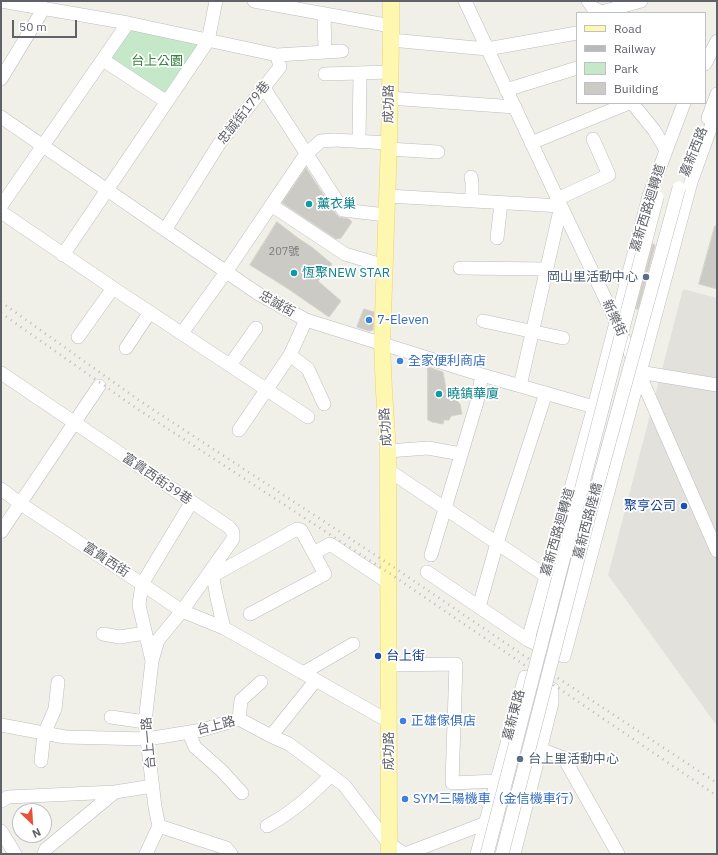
<!DOCTYPE html>
<html>
<head>
<meta charset="utf-8">
<style>
	body { margin:0 }
	#map { position:relative; width:718px; height:855px; overflow:hidden; background:#f1f0e8; font-family:"IBM Plex Sans",sans-serif }
	canvas { display:block }
	.frame { position:absolute; inset:0; border:2px solid #5f6268; pointer-events:none }
	.legend { position:absolute; left:576px; top:12px; width:130px; height:92px; box-sizing:border-box; background:#fff; border:1px solid #bfc0c3; margin:0; padding:5px 7px; list-style:none; font-size:12px; color:#5f6268 }
	.legend li { display:flex; align-items:center; gap:8px; height:20px }
	.legend b { width:20px; border:1px solid #bfc0c3 }
	.north { position:absolute; left:12px; top:803px; width:40px; height:40px; box-sizing:border-box; background:#fff; border:1px solid #bfc0c3; border-radius:50%; rotate:155deg; font-size:11px; font-weight:700; line-height:16px; text-align:center; color:#5f6268 }
	.north::after { content:''; display:block; margin:auto; width:14px; height:18px; background:#e85137; clip-path:polygon(50% 0,100% 100%,50% 72%,0 100%) }
	.scale { position:absolute; left:12px; top:20px; width:65px; height:18px; box-sizing:border-box; border:2px solid #5f6268; border-top:0; padding-left:5px; font-size:12px; line-height:14px; white-space:nowrap; color:#5f6268; -webkit-text-stroke:3px #fff; paint-order:stroke }
</style>
</head>
<body>
<div id="map">
<canvas width="718" height="855"></canvas>
<div class="frame"></div>
<ul class="legend">
<li><b style="height:5px;background:#fef7b0"></b>Road</li>
<li><b style="height:5px;background:#b8b9b9"></b>Railway</li>
<li><b style="height:11px;background:#c5e8c8"></b>Park</li>
<li><b style="height:11px;background:#cccac5"></b>Building</li>
</ul>
<div class="north">N</div>
<div class="scale">50 m</div>
</div>
<script>
const ctx = document.querySelector('canvas').getContext('2d');
ctx.lineJoin = 'round';
function paint(path, color) { ctx.fillStyle = color; ctx.fill(path, 'evenodd'); }
function trace(path, color, width, dash) { ctx.strokeStyle = color; ctx.lineWidth = width; ctx.lineCap = dash ? 'butt' : 'round'; ctx.setLineDash(dash || []); ctx.stroke(path); }
function label(font, color, halo, rows, align = 'center') {
  ctx.font = font + ' "IBM Plex Sans","Noto Sans TC",sans-serif'; ctx.lineWidth = 3.5; ctx.setLineDash([]); ctx.textBaseline = 'middle'; ctx.strokeStyle = halo; ctx.fillStyle = color; for (const [text, x, y, turn = 0] of rows) {
    ctx.save(); ctx.translate(x, y); ctx.rotate((+turn || 0) * Math.PI / 180); ctx.textAlign = isNaN(turn) ? turn : align; if (halo) ctx.strokeText(text, 0, 0); ctx.fillText(text, 0, 0); ctx.restore();
  }
}
paint(new Path2D(`
	M683,289l34,9v428l-109,-151z`), '#e3e1dc');
paint(new Path2D(`
	M130,28l68,17 -35,50 -54,-36z`), '#c5e8c8');
const building = new Path2D(`
	M306,168l30,46 3,3 10,2 3,3 -11,16 -5,1 -54,-36z
	M277,222l21,16 15,10 19,16 -14,17 23,20 -12,16 -42,-29 -37,-23z
	M715,226h2v63l-18,-5z
	M653,244l2,1 -17,64h-2z
	M364,309l10,3 -1,18 -4,1 -12,-4z
	M428,367l15,5 3,17 14,15 2,10 -11,2 -2,4h-5l-1,4 -11,-2 -4,-2z`);
paint(building, '#cccac5');
trace(building, '#d6d2c6', 1);
const minor = new Path2D(`
	M1,1l127,22 149,32 65,-4
	M254,1l137,25
	M465,1l96,205 55,115 101,230
	M588,1l5,7 9,4 39,-11
	M324,14l1,38
	M391,40l96,9 90,-16
	M103,60l64,42
	M705,64l12,-23
	M325,74l65,-2
	M1,79l43,-71
	M264,88l79,122 43,5
	M506,90l71,-22
	M389,98l126,9
	M684,103l-35,93 -55,211 -66,233 36,16 127,-474 26,-72
	M1,117l256,176 49,27 176,55 112,32
	M708,118l9,-24
	M359,141l1,-68
	M531,143l98,-40h3l22,27 12,20
	M388,149l50,3
	M471,177l1,6v18
	M387,196l174,10 -41,180
	M557,199l52,-24 -16,-36
	M271,205l74,49 40,12
	M1,206l127,-183
	M1,212l112,76 -35,49
	M165,230l54,-86 61,-77 -3,-12
	M497,238l4,-35
	M63,255l145,-214 8,-40
	M460,268l87,1
	M113,288l195,129
	M483,321l80,17
	M182,333l44,-61 80,-118 15,-13 13,-1 55,3
	M126,348l24,-36
	M290,355l18,14 16,35
	M230,365l26,-37
	M639,372l78,13
	M1,373l228,154 4,5v7l-51,72 -24,29 -6,21
	M239,430l51,-75 16,-35
	M388,451l40,-3 33,6
	M388,470l158,106
	M1,489l20,15 121,80 40,27 42,17 164,93
	M191,503l-49,81 -3,21 13,56 -7,61 10,85 4,19 67,22 5,6
	M1,532l98,-146
	M314,553l16,-9 59,39
	M431,555l46,-153 5,-27
	M427,572l101,68
	M479,607l18,-64 49,-150
	M224,628c-2,-8 -12,-48 -10,-53l83,-46 4,1 24,44 -75,40
	M103,634l17,3 25,-4
	M388,665l68,-1 -4,119 45,-2
	M303,673l50,-29
	M111,717l34,5
	M239,719l2,-19 20,-18
	M1,725l64,12 82,2 55,-9 37,-11 32,17 18,8 55,41 45,59 16,10
	M189,733l6,14 27,24 20,22
	M271,736l45,-56
	M540,749l24,9 54,96
	M41,761l3,-27 11,-25 3,-27
	M1,801l7,-4 107,-5 38,-6
	M267,826c24,-13 45,-31 64,-51
	M1,831l14,23
	M44,854l2,-5 69,-57
	M146,854l13,-28
	M405,854l81,-31 33,8
	M477,854l48,-177 27,12v14l-38,151`);
const major = new Path2D(`
	M389,854l-1,-403 -4,-60 -2,-47 7,-201 2,-103v-39`);
trace(minor, '#babcc1', 14);
trace(major, '#f0d262', 17);
trace(minor, '#fff', 13);
trace(major, '#fef7b0', 16);
trace(new Path2D(`
	M1,302l139,99 249,163 134,91 194,128
	M1,313l135,95 253,165 328,223`), '#b8b9b9', 2.5, [1, 5]);
const minorBridge = new Path2D(`
	M487,854l170,-657
	M502,854l87,-338 90,-328`);
trace(minorBridge, '#babcc1', 14, []);
trace(minorBridge, '#fff', 13);
for (const [x, y, r, color] of [
	[309,204,4,"#0f9aa8"],
	[294,273,4,"#0f9aa8"],
	[646,277,4,"#5c6f8a"],
	[369,320,4,"#3f7fe0"],
	[400,361,4,"#3f7fe0"],
	[439,394,4,"#0f9aa8"],
	[684,506,4,"#1a4fb4"],
	[378,656,4,"#1a4fb4"],
	[403,721,4,"#3f7fe0"],
	[520,759,4,"#5c6f8a"],
	[405,799,4,"#3f7fe0"]
]) { const dot = new Path2D(); dot.arc(x, y, r, 0, 2 * Math.PI); ctx.fillStyle = color; ctx.fill(dot); trace(dot, '#fff', 1.5); }
label('11px', '#7a7c7f', null, [
	["207號",284,252]
]);
label('13px', '#35813e', '#fff', [
	["台上公園",157,61]
]);
label('13px', '#5f6268', '#fff', [
	["成功路",389,104,-89],
	["忠誠街179巷",244,113,-52],
	["嘉新西路",694,152,-68],
	["嘉新西路迴轉道",648,208,-73],
	["忠誠街",277,304,29],
	["新樂街",614,318,65],
	["成功路",386,427,-94],
	["富貴西街39巷",157,479,34],
	["嘉新西路陸橋",588,521,-75],
	["嘉新西路迴轉道",558,532,-74],
	["富貴西街",106,560,33],
	["嘉新東路",514,715,-75],
	["台上路",216,726,-14],
	["台上一路",149,743,-95],
	["成功路",389,751,-90]
]);
label('13px', '#0d838f', '#fff', [
	["薰衣巢",317,204],
	["恆聚NEW STAR",302,273],
	["曉鎮華廈",447,394]
], 'left');
label('13px', '#4e5e75', '#fff', [
	["岡山里活動中心",638,277],
	["台上里活動中心",528,759,"left"]
], 'right');
label('13px', '#366cbe', '#fff', [
	["7-Eleven",377,320],
	["全家便利商店",408,361],
	["正雄傢俱店",411,721],
	["SYM三陽機車（金信機車行）",413,799]
], 'left');
label('13px', '#164399', '#fff', [
	["聚亨公司",676,506],
	["台上街",386,656,"left"]
], 'right');
</script>
</body>
</html>
